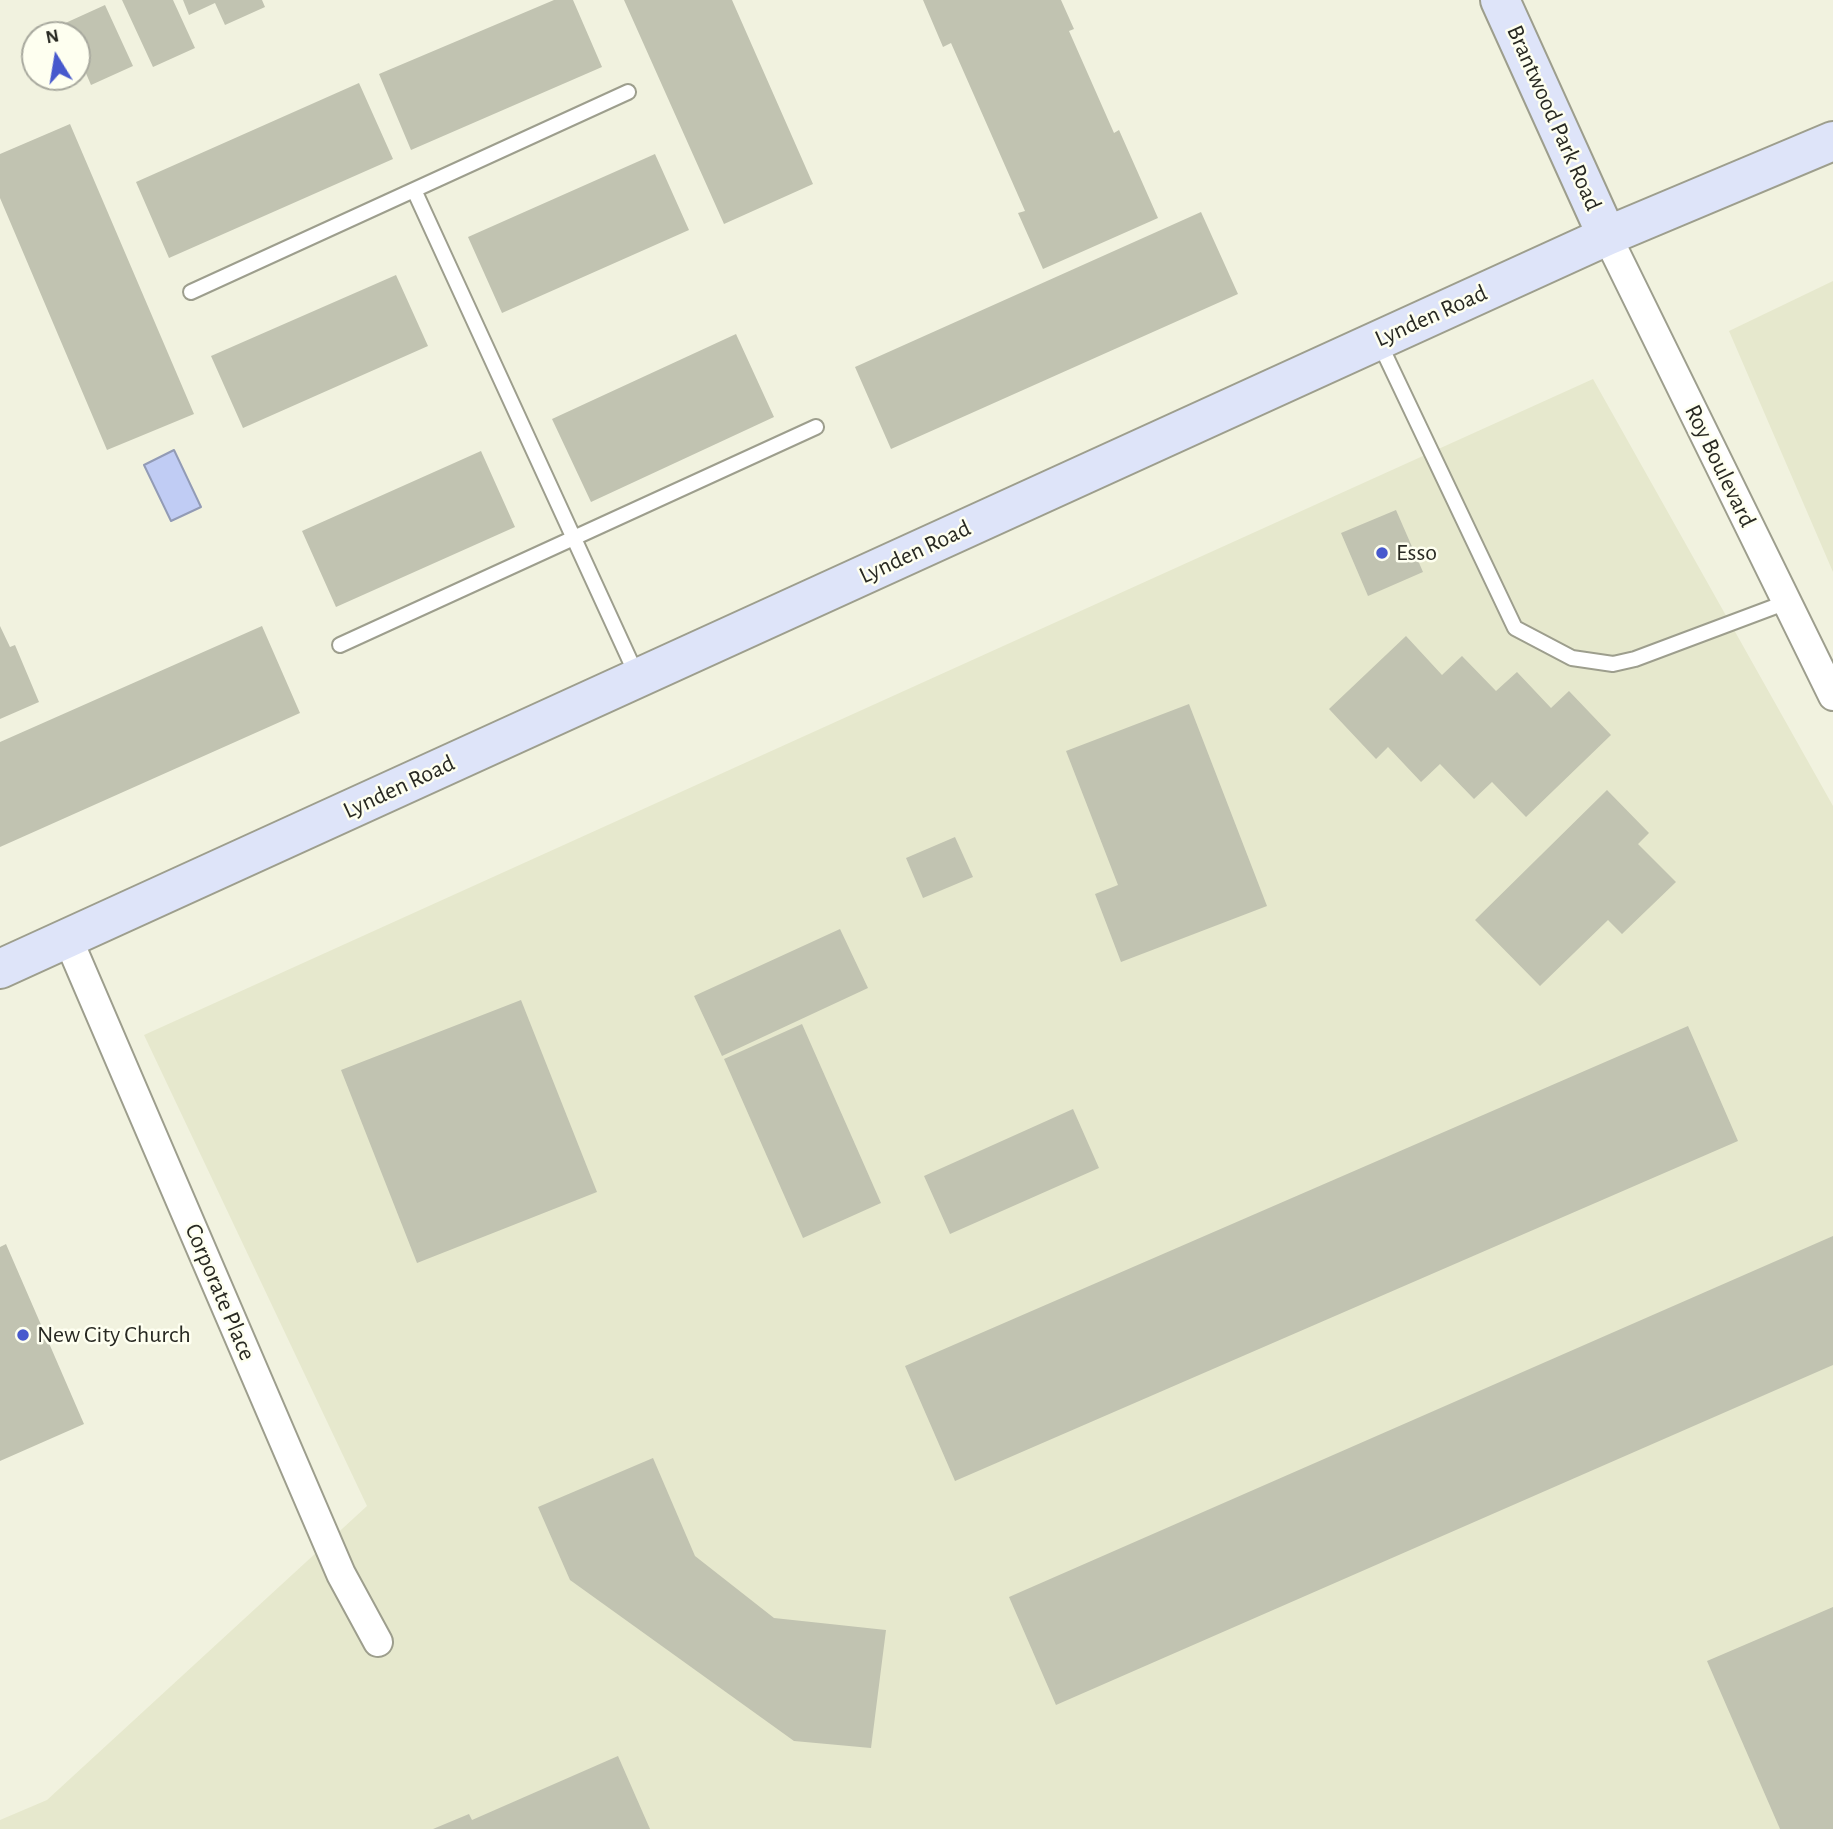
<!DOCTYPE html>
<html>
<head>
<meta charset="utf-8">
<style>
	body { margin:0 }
	#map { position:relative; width:1833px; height:1829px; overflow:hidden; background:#f1f2df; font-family:"Alegreya Sans",sans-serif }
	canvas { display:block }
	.north { position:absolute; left:21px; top:21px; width:70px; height:70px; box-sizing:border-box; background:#fefff0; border:2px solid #a8a99e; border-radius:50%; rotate:349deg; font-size:19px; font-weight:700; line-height:28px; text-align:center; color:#282922 }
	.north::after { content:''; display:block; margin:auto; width:24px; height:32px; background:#4759cd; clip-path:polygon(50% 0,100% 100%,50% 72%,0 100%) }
</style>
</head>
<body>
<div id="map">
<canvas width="1833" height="1829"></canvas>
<div class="north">N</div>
</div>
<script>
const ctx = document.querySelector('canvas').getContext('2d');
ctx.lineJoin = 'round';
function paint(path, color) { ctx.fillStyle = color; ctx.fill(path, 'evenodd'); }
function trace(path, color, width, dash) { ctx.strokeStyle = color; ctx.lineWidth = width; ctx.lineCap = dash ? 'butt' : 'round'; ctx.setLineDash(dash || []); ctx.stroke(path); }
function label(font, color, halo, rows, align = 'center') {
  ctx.font = font + ' "Alegreya Sans",sans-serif'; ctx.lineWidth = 5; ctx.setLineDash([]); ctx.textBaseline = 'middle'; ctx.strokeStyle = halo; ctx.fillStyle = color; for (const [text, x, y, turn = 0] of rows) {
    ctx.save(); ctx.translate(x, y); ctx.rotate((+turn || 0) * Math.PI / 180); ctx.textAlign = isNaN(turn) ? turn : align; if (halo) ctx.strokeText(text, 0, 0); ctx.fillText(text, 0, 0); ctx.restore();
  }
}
paint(new Path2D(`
	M1833,281v291l-104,-241z
	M1593,379l240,427v1023h-1833v-9l47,-20 320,-294 -223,-471z`), '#e6e8cd');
const water = new Path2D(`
	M174,450l27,57 -30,14 -27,-56z`);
paint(water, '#c0ccf4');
trace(water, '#929bb5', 2);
paint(new Path2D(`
	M122,0h51l22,48 -42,19z
	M183,0h79l3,7 -40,18 -10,-22 -26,12z
	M554,0h19l29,67 -191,83 -32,-76z
	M624,0h108l81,184 -89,40z
	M923,0h138l13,29 -5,2 45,102 5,-3 39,88 -115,51 -25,-56 7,-2 -74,-168 -8,4z
	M105,5l28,61 -42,19 -9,-21 -5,2v-31h-38z
	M359,83l34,76 -224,99 -33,-76z
	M70,124l124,290 -87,36 -107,-252v-44z
	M655,154l34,76 -187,83 -34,-76z
	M1201,212l37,82 -347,155 -36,-82z
	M396,275l32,71 -185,82 -32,-72z
	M736,334l38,83 -183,85 -39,-83z
	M481,451l34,76 -179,80 -34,-76z
	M1396,510l27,62 -55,24 -27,-63z
	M0,626l10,21 5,-2 24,57 -39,17z
	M262,626l38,87 -300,134v-105z
	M1406,636l36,39 20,-19 34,35 21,-19 34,36 18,-17 42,44 -85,82 -34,-35 -18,17 -34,-35 -19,18 -33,-35 -12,12 -47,-50z
	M1189,704l78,202 -146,56 -26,-68 23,-9 -52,-134z
	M1607,790l42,43 -11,11 38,38 -54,52 -14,-14 -68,66 -65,-66z
	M955,837l18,40 -50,21 -17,-40z
	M840,929l28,59 -146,68 -28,-60z
	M521,1000l76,192 -180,71 -76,-193z
	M802,1024l79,179 -78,35 -79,-179z
	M1688,1026l50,115 -783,340 -50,-115z
	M1073,1109l26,59 -149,66 -26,-58z
	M1833,1236v129l-777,340 -47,-108z
	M6,1244l78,180 -84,37v-214z
	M653,1458l42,98 79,62 112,12 -15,118 -77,-7 -224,-161 -32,-73z
	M1833,1607v222h-53l-73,-168z
	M618,1756l32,73h-217l36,-15 3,6z`), '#c1c3b1');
const lane = new Path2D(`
	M414,190l224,488
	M191,292l437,-200
	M1379,342l136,286 57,30 41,6 22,-5 152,-57
	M340,645l476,-218`);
const street = new Path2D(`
	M1607,236l226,460
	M68,939l273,635 37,68`);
const secondary = new Path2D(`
	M1500,0l107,236
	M0,969l1607,-733 226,-95`);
trace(lane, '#9d9e8d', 18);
trace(street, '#9d9e8d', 32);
trace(secondary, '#9d9e8d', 42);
trace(lane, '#fff', 14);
trace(street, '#fff', 28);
trace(secondary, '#dee4f9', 38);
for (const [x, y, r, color] of [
	[1382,553,7,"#4759cd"],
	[23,1335,7,"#4759cd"]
]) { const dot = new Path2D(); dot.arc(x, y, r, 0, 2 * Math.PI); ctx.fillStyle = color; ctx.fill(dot); trace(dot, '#fefff0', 2.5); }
label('24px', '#282922', '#fefff0', [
	["Brantwood Park Road",1554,118,66],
	["Lynden Road",1431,316,-24],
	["Roy Boulevard",1720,466,64],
	["Lynden Road",915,552,-25],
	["Lynden Road",399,787,-25],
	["Corporate Place",220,1292,67]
]);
label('24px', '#282922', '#fefff0', [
	["Esso",1396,553],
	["New City Church",37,1335]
], 'left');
</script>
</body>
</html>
